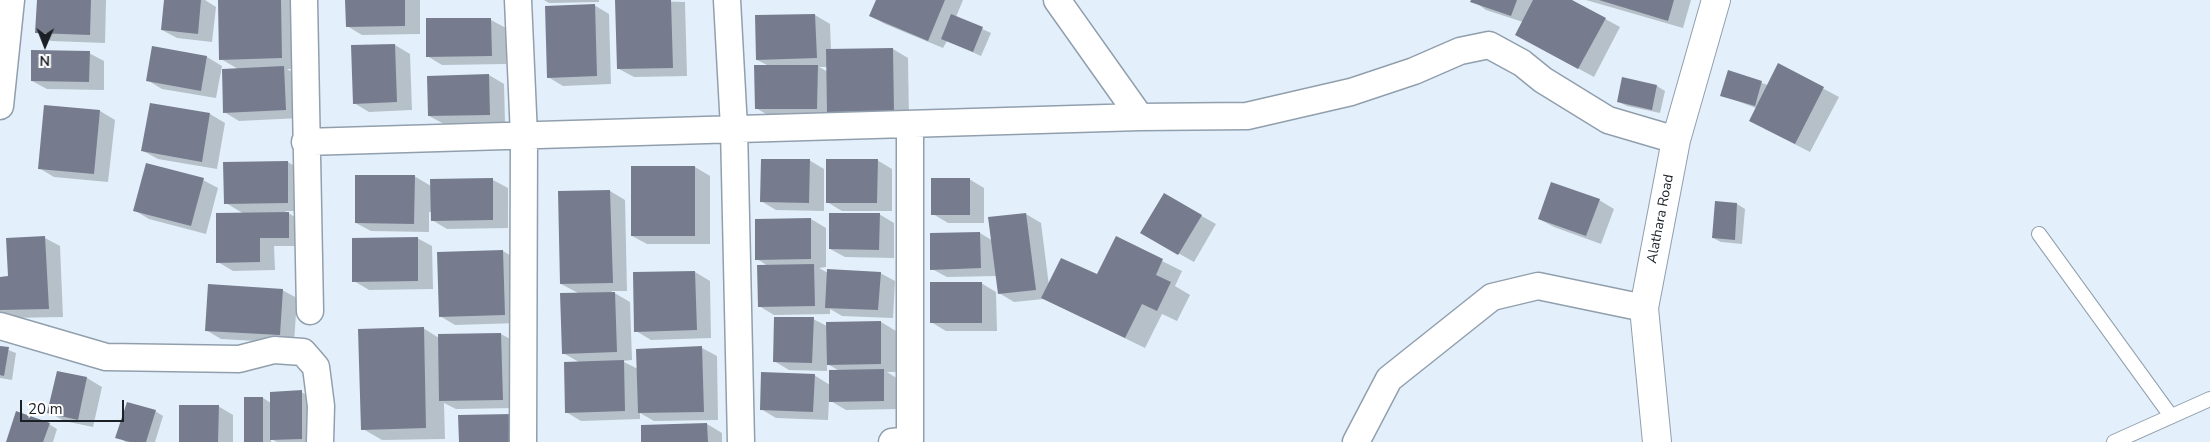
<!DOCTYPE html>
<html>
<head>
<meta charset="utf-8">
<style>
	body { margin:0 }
	#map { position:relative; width:2210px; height:442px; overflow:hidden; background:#e3f0fc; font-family:"Nunito Sans",sans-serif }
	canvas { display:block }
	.north { position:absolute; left:20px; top:20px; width:50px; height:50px; -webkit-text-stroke:4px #fff; paint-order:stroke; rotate:181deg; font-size:14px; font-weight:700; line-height:20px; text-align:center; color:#1b2026 }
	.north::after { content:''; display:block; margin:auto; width:18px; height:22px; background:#1b2026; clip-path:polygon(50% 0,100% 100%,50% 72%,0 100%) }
	.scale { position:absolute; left:20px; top:400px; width:104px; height:22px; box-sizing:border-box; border:2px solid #1b2026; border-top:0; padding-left:6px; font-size:15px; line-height:18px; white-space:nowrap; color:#1b2026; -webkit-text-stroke:4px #fff; paint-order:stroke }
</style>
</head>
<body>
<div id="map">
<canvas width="2210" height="442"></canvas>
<div class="north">N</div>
<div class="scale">20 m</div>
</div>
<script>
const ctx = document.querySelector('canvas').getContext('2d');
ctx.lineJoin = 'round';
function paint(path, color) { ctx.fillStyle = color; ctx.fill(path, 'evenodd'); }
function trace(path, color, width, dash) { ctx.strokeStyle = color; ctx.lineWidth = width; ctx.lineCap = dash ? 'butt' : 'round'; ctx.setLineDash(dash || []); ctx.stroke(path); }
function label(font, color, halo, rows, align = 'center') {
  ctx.font = font + ' "Nunito Sans",sans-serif'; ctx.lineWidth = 5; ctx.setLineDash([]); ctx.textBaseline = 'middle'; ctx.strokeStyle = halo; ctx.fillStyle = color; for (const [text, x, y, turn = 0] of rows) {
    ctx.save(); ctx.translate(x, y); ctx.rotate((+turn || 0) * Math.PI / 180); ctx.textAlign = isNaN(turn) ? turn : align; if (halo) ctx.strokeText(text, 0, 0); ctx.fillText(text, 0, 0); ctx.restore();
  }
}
paint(new Path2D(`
	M38,0h68l-1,43 -54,-2 -15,-9z
	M165,0h40l11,7 -4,35 -35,-4 -15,-8z
	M219,0h81l1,69h-14l12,7 2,42 -62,3 -15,-9 14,-43 -17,-10z
	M347,0h73v34l-58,1 -15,-9z
	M544,0h55v2l-50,1z
	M617,0l68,2 2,74 -53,1 -15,-8z
	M877,0h86l-7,17 35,16 -10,23 -34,-15 -4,7 -58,-24 -15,-8z
	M1472,0h98l50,27 -26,50 -63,-34 -8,-21 -37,-12z
	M1586,0h105l-8,28z
	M594,5l15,9 2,70 -48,2 -15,-9z
	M815,15l15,9 1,26 62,-1 15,9 1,61 -138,-2 -15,-9 13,-42 -12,-6zM819,67h9v5z
	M491,20l15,8v36l-64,1 -15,-9z
	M395,45l15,9 2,56 -43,2 -15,-9 -1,-57z
	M89,53l15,8v29l-57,-1 -15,-8z
	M207,57l15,9 -6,32 -54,-9 -15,-9z
	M1779,65l60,32 -29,55 -45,-23 -9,-21 -35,-13 8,-23 39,13z
	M489,75l15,9 1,39 -61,1 -15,-8z
	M1623,79l34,7 8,5 -5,22 -33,-7 -8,-4z
	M100,111l15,9 -7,62 -54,-5 -15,-9z
	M210,114l15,9 -8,46 -59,-10 -15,-8z
	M809,160l15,9v42l-48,-1 -15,-9z
	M877,160l15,9v42h-50l-15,-9z
	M288,162l15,9v40h-18l18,11v24h-29l1,24 -42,1 -15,-9 26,-48 -18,-11z
	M695,167l15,9v68h-63l-15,-8z
	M414,176l17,10 62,-6 15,8v40l-61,1 -15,-9v-8h-3v20l-58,-1 -15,-8z
	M969,179l15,9v35h-36l-15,-9z
	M203,180l15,8 -12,46 -57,-15 -15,-9z
	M610,191l15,9 2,91h-16l19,11 2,58 -10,1 16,8 64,-21 15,8 1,64 -64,1 -14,-8v6l-59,2 -15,-9 13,-50 -16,-9 17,-59 -19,-10z
	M1164,195l52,29 -22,38 -52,-29z
	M1599,200l15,9 -13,35 -47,-17 -15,-8z
	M1716,203l21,1 8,5 -3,35 -21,-2 -8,-4z
	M879,214l15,9v35l-49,-1 -15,-8z
	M1026,214l15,9 8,63 48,-10 19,-38 66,33 -7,15 15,9 -13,26 -15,-7 -17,34 -101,-49 -30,3 -15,-9 -2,-17 -50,1 -15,-8 48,-36 13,8z
	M811,219l15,9v39l-7,1 9,5h52l15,8 -2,37 -51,-2 -12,-7v5l-56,1 -15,-9 9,-40 -11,-7z
	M45,238l15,8 3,71 -55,1 -8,-4v-36h9z
	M417,238l15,8 1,43 -64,1 -15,-9z
	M503,251l15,9 1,63 -64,2 -15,-9z
	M695,272l15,9 1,57 -60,2 -15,-9z
	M981,283l15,9 1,39h-51l-15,-9z
	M282,290l15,8 -3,45 -73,-4 -15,-9z
	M813,319l14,7 54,-4 15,9v41h-9l11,7 1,30 -53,1 -17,-10 -1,20 -52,-2 -15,-9 53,-34 16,10 10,-14 -13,-7v7l-38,-1 -15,-9z
	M423,328l16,10 62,-4 15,8 1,66 -61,1 -12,-6 1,36 -63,1 -19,-11z
	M0,347l16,6 -4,27 -12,-2z
	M58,372l29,6 15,9 -9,40 -29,-6 -15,-9z
	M301,392l15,8 1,42h-40l-6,-3v3h-25l17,-44 8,5z
	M218,406l15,9v27h-53z
	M155,411l8,5 -8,26h-29l-9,-5z
	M49,424l8,5 -4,13h-46z
	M707,424l15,9v9h-79z`), '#0003');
paint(new Path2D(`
	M37,0h54l-1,35 -55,-2z
	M164,0h37l-3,34 -37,-4z
	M218,0h63l1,58 -63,2z
	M345,0h60v26l-59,1z
	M615,0h56l2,68 -56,1z
	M876,0h69l-17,41 -59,-25z
	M1471,0h46l-6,16 -41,-14z
	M1533,0h39l34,18 -28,51 -63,-34z
	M1599,0h75l-6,21z
	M595,4l2,72 -50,2 -2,-72z
	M815,14l2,44 -61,2 -1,-45z
	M951,14l32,13 -10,25 -32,-13z
	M426,18h65l1,38 -66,1z
	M395,44l2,58 -44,2 -2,-59z
	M152,46l55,10 -6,35 -55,-10z
	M893,48l1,63 -67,1 -1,-63z
	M31,50l59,1 -1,31 -58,-1z
	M1778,63l46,24 -29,57 -46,-23z
	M754,65h64l-1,44h-62z
	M284,66l2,44 -63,3 -1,-44z
	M1728,70l34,11 -7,25 -35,-10z
	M489,74l1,41 -62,1 -1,-40z
	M1622,77l35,8 -5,25 -35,-8z
	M150,103l60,10 -8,49 -61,-11z
	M44,105l56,5 -6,64 -56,-5z
	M761,159h49l-1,44 -49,-1z
	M826,159h52l-1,44h-51z
	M288,161v42l-64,1 -1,-42z
	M146,163l58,15 -13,48 -58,-15z
	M631,166h64v70h-64z
	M355,175h60l-1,49 -59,-1z
	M493,178v42l-62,1 -1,-42z
	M931,178h39v37h-39z
	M1551,182l49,17 -14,37 -48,-17z
	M610,190l3,93 -53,1 -2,-93z
	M1164,193l38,22 -24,40 -38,-22z
	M1715,201l22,2 -2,37 -23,-2z
	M289,212v26h-29v24l-44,1v-50z
	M829,213h51l-1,37 -50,-1z
	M1026,213l10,77 -38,4 -10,-77z
	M811,218v41l-56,1v-41z
	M980,232l1,36 -51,2v-37z
	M45,236l4,73 -49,1v-33l8,-1 -2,-38z
	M1116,236l47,23 -7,16 15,7 -14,29 -15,-7 -17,34 -84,-40 20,-40 36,16z
	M418,237v44l-66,1v-44z
	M503,250l2,65 -66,2 -2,-65z
	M814,264l1,42 -57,1 -1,-42z
	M827,269l54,3 -3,38 -53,-2z
	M695,271l2,59 -63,2 -1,-60z
	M930,282h52v41h-52z
	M208,284l75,5 -3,46 -75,-4z
	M615,292l2,60 -55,2 -2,-61z
	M774,317h40l-2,46 -39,-1z
	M881,321v43l-54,1 -1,-43z
	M424,327l2,101 -65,2 -3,-101z
	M501,333l2,67 -64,1 -1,-67z
	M0,346l9,1 -5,29 -4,-1z
	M702,346l2,66 -66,1 -2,-64z
	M624,360l1,51 -60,2 -1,-51z
	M884,369v32l-55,1v-32z
	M57,371l30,6 -9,43 -31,-7z
	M761,372l54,2 -2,38 -53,-2z
	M302,390v49l-32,1v-48z
	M244,397h19v45h-19z
	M127,402l29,8 -10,32h-16l-15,-4z
	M179,405h40l-1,37h-39z
	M16,411l34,12 -7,19h-37z
	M512,414l1,28h-54l-1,-27z
	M707,423l1,19h-67v-17z`), '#767c8d');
const service = new Path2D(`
	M2039,234l132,182
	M2114,442l96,-43`);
const minor = new Path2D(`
	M304,0l6,311
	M518,0l6,136 -1,306
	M727,0l7,128 7,314
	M1057,0l83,117
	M0,106l11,-106
	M305,142l835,-25 107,-1 104,-24 63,-21 46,-20 29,-6 33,18 21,17 65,40 68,20
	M0,326l106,31 133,2 35,-9 29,2 13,15 5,39 -1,36
	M892,442l18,-2v-316
	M1356,442l33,-63 103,-82 46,-11 106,22`);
const tertiary = new Path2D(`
	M1657,442l-13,-134 32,-168 40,-140`);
trace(service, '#919fad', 16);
trace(minor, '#919fad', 29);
trace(tertiary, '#919fad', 30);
trace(service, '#fff', 14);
trace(minor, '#fff', 26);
trace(tertiary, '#fff', 28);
label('14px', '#1b2026', '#fff', [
	["Alathara Road",1661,219,-79]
]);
</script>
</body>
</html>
